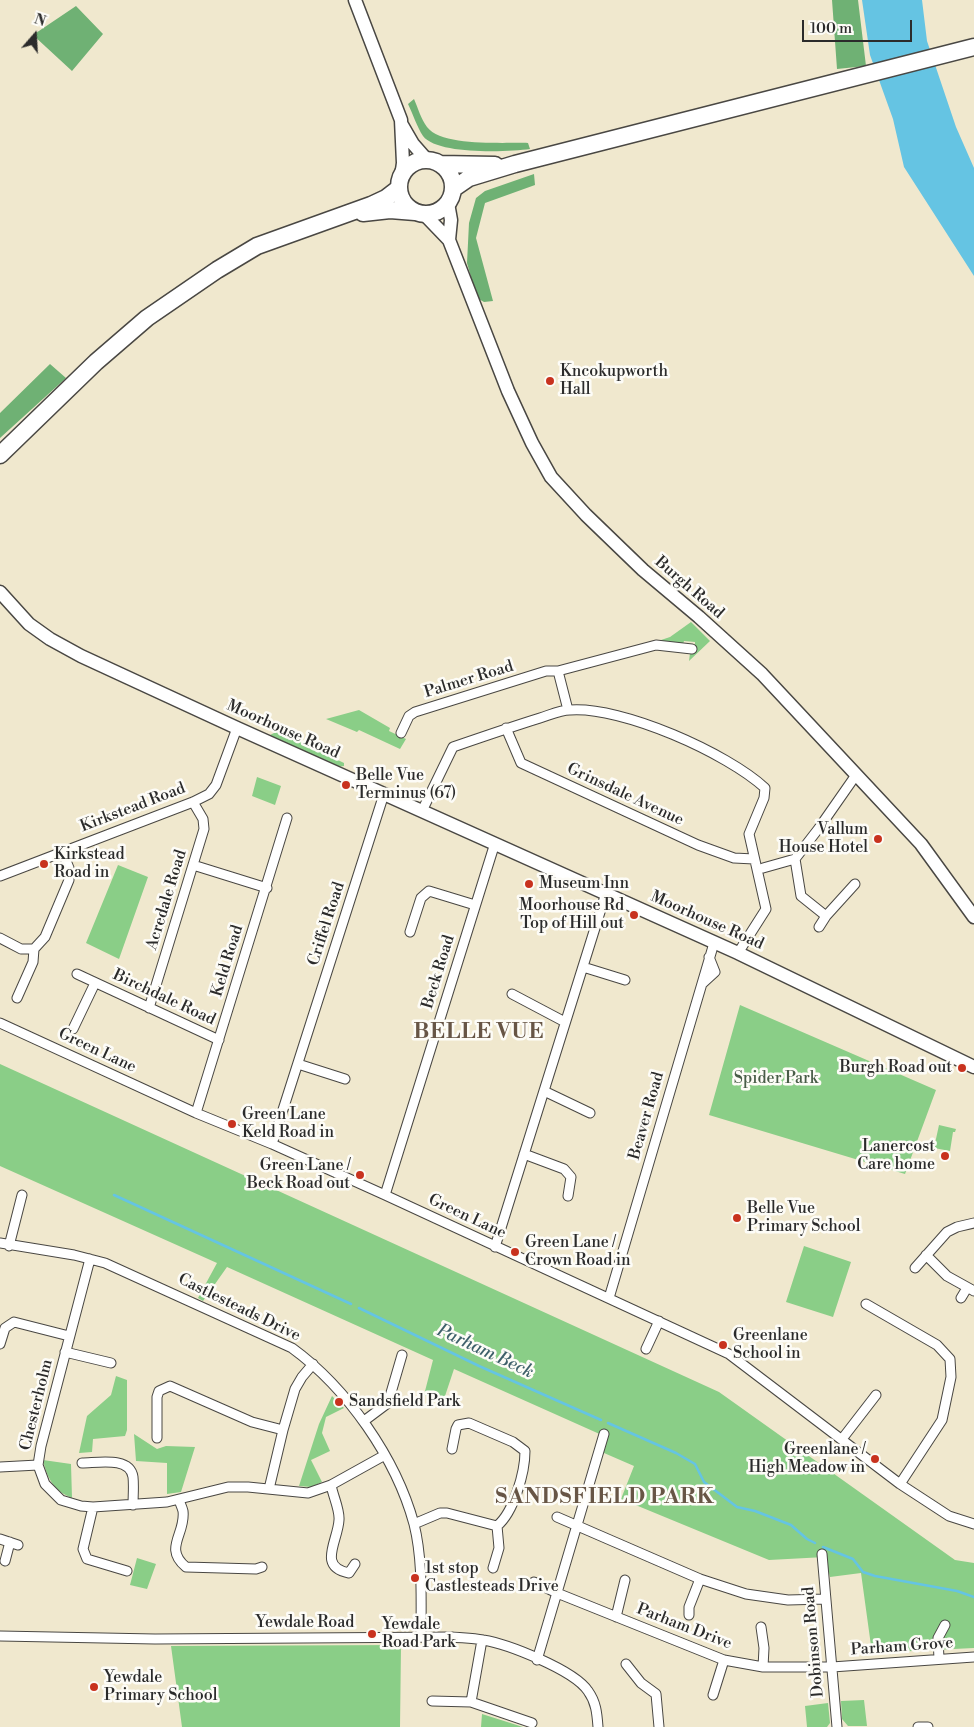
<!DOCTYPE html>
<html>
<head>
<meta charset="utf-8">
<style>
	body { margin:0 }
	#map { position:relative; width:974px; height:1727px; overflow:hidden; background:#f0e8ce; font-family:"Libre Bodoni",serif }
	canvas { display:block }
	.north { position:absolute; left:10px; top:10px; width:50px; height:50px; -webkit-text-stroke:4px #fdfcf7; paint-order:stroke; rotate:19deg; font-size:14px; font-weight:700; line-height:20px; text-align:center; color:#2b2b2b }
	.north::after { content:''; display:block; margin:auto; width:18px; height:22px; background:#2b2b2b; clip-path:polygon(50% 0,100% 100%,50% 72%,0 100%) }
	.scale { position:absolute; left:802px; top:20px; width:110px; height:22px; box-sizing:border-box; border:2px solid #2b2b2b; border-top:0; padding-left:6px; font-size:15px; line-height:18px; white-space:nowrap; color:#2b2b2b; -webkit-text-stroke:4px #fdfcf7; paint-order:stroke }
</style>
</head>
<body>
<div id="map">
<canvas width="974" height="1727"></canvas>
<div class="north">N</div>
<div class="scale">100 m</div>
</div>
<script>
const ctx = document.querySelector('canvas').getContext('2d');
ctx.lineJoin = 'round';
function paint(path, color) { ctx.fillStyle = color; ctx.fill(path, 'evenodd'); }
function trace(path, color, width, dash) { ctx.strokeStyle = color; ctx.lineWidth = width; ctx.lineCap = dash ? 'butt' : 'round'; ctx.setLineDash(dash || []); ctx.stroke(path); }
function label(font, color, halo, rows, align = 'center') {
  ctx.font = font + ' "Libre Bodoni",serif'; ctx.lineWidth = 5; ctx.setLineDash([]); ctx.textBaseline = 'middle'; ctx.strokeStyle = halo; ctx.fillStyle = color; for (const [text, x, y, turn = 0] of rows) {
    ctx.save(); ctx.translate(x, y); ctx.rotate((+turn || 0) * Math.PI / 180); ctx.textAlign = isNaN(turn) ? turn : align; if (halo) ctx.strokeText(text, 0, 0); ctx.fillText(text, 0, 0); ctx.restore();
  }
}
paint(new Path2D(`
	M691,622l19,19 -21,20 1,-8h4l1,-11 -11,-1 -1,3 -21,-1 -1,-3 9,-3z
	M359,710l31,18 -1,3 17,8 -6,10 -41,-19 -2,2 -31,-13z
	M278,731l66,32v3l-7,1 -69,-31z
	M257,777l24,9 -6,19 -23,-9z
	M118,865l30,12 -29,82 -33,-16z
	M740,1005l196,85 -31,84 -196,-59z
	M0,1064l719,328 236,168 19,3v85l-102,5 -11,-80 -31,4 -5,-20 -56,3 -148,-61 13,-33 -30,-13v-17l-150,-67 -11,33 -19,-7 9,-35 -206,-93 -24,34 -5,-3 19,-35 -217,-97z
	M939,1125l17,4 -1,3h-2l-3,19 -16,-3z
	M804,1246l47,16 -18,55 -47,-15z
	M116,1376l11,4v50l-2,6 -32,3 -1,13 -13,1 8,-37 24,-21z
	M332,1396l12,12 -18,9 -4,16 8,18 -19,9 11,22 -11,5 -12,-1 20,-62z
	M134,1434l23,15 9,-3 29,1 -14,45 -14,2v-31l-31,-2z
	M43,1460l28,4 1,34c-18,-7 -25,-20 -29,-38z
	M137,1558l19,6 -9,25 -17,-4z
	M401,1645l-1,82h-218l-11,-81z
	M864,1700l3,26h-19l-6,-7 -1,-18z
	M828,1703l2,20 -3,4h-20l-2,-21z
	M482,1714l41,13h-42z`), '#8ace87');
paint(new Path2D(`
	M832,0h26l8,66 -29,3z
	M76,6l27,28 -31,37 -39,-36z
	M414,99c4,9 7,20 13,28 15,20 77,15 101,16l2,6c-22,3 -93,6 -107,-13 -6,-9 -10,-22 -15,-32z
	M534,174l1,11 -50,18 -9,35 17,63 -9,1 -7,-4 -10,-35 2,-40 7,-25 9,-7z
	M50,364l16,14 -66,60v-25z`), '#6fb174');
paint(new Path2D(`
	M862,0h60l5,41 29,86 18,41v108l-70,-109 -11,-48 -23,-64z`), '#65c4e3');
trace(new Path2D(`
	M114,1195l237,109
	M359,1308l120,58 122,54
	M608,1423l68,30 19,11 9,18 33,25 18,4 36,14 16,14 8,4
	M823,1547l30,12 10,13 12,4 82,15 17,6`), '#65c4e3', 2.5);
const street = new Path2D(`
	M558,671l98,-26 36,4
	M506,728l15,35 177,82 36,13 20,1
	M401,733l8,-17 6,-4 131,-41h12l10,39
	M422,811l31,-64c29,-10 58,-20 87,-29 10,-3 20,-8 30,-8 52,-4 157,43 195,78l-1,10 -15,36 17,75 -28,44
	M193,865l74,23
	M763,868l32,-9
	M0,876l193,-74 16,-8 7,-9 21,-57
	M855,884l-29,32 -25,-20 -6,-37 24,-31 37,-53
	M819,927l7,-11
	M410,932l11,-34 8,-7 46,14
	M0,938l21,11h13l11,-12 24,-57v-12l-7,-17
	M583,967l42,13
	M77,974l142,66
	M703,983l12,-11 -6,-15
	M512,994l53,28
	M17,998l16,-36 1,-13
	M149,1008l55,-179 -1,-10 -10,-17
	M0,1023l196,90 76,31 113,51 344,159 171,130 49,32 25,8
	M73,1029l22,-46
	M298,1064l47,15
	M544,1091l46,22
	M196,1113l91,-295
	M272,1144l112,-350
	M524,1154l40,15 7,8 -3,19
	M385,1195l110,-352
	M0,1243l74,12 31,8 187,85c55,40 104,110 122,176 9,36 7,76 7,113
	M9,1246l13,-51
	M495,1247l111,-354
	M926,1255l21,21 27,15
	M90,1259l-49,187 -3,19 7,19 16,16 20,6 12,1 74,-5 61,-15h20l60,6 23,-8 54,-30
	M915,1268l32,-36 10,-5 17,-4
	M609,1298l105,-355
	M961,1298l6,-10
	M866,1304l71,41 13,14 1,18 -9,43 -42,64
	M0,1344l5,-16 9,-6 55,14
	M646,1349l13,-28
	M65,1352l46,11
	M364,1421l24,-18 14,-48
	M157,1438v-41l2,-6 11,-5 82,36 31,8
	M842,1439l34,-44
	M82,1463c15,0 48,-7 51,14 1,9 0,19 0,28
	M0,1467l38,-2
	M331,1485c2,11 9,25 8,35 -1,21 -22,47 10,53l6,-9
	M269,1489l14,-59 12,-41 7,-12 11,-13
	M179,1500c1,3 3,7 4,11 3,23 -20,37 3,56l70,2 6,-2
	M93,1507l-10,42 4,10 40,12
	M557,1517l143,62 46,15 42,6 37,-1
	M414,1524l26,-11h7l50,13c17,-14 28,-54 28,-75l-12,-9 -44,-19 -11,2 -2,4 -4,20
	M0,1539l18,6
	M822,1554l15,173
	M5,1561l5,-19
	M493,1568l6,-20 -2,-22
	M534,1582l23,11 167,67 39,7h69l142,-10
	M689,1615v-8l11,-28
	M616,1617l9,-37
	M761,1627l3,21 -1,19
	M0,1636l155,3 297,-2c10,1 21,1 31,3 25,4 91,30 105,51 8,11 9,22 10,36
	M939,1659l-1,-21 7,-13
	M537,1660l67,-226
	M626,1664l15,19 15,11 3,33
	M713,1695l11,-35
	M432,1701l39,1 61,21
	M471,1702l11,-62
	M918,1727h10`);
const secondary = new Path2D(`
	M355,0l46,120 2,43 -2,14
	M402,125l11,19 14,16
	M448,203l3,17 -2,20
	M424,214l25,26 59,151 24,52 19,34 35,38 57,55 56,47 63,57 159,170 53,73
	M0,592l29,32 21,15 31,17 156,72 501,225 236,114`);
const highway = new Path2D(`
	M399 187a27 27 0 1 1 54 0a27 27 0 1 1-54 0Z
	M440,164l55,1
	M453,189l16,-11 46,-14 459,-117
	M363,213l27,-3 25,2
	M0,455l96,-93 51,-44 70,-48 40,-24 114,-41 15,-7 13,-10`);
trace(street, '#494743', 11);
trace(secondary, '#494743', 15);
trace(highway, '#494743', 19);
trace(street, '#fff', 9);
trace(secondary, '#fff', 12);
trace(highway, '#fff', 16);
for (const [x, y, r, color] of [
	[550,381,5,"#c8321e"],
	[346,785,5,"#c8321e"],
	[878,839,5,"#c8321e"],
	[44,864,5,"#c8321e"],
	[529,884,5,"#c8321e"],
	[634,915,5,"#c8321e"],
	[962,1068,5,"#c8321e"],
	[232,1124,5,"#c8321e"],
	[945,1156,5,"#c8321e"],
	[360,1175,5,"#c8321e"],
	[737,1218,5,"#c8321e"],
	[515,1252,5,"#c8321e"],
	[723,1345,5,"#c8321e"],
	[339,1402,5,"#c8321e"],
	[875,1459,5,"#c8321e"],
	[415,1578,5,"#c8321e"],
	[372,1634,5,"#c8321e"],
	[94,1687,5,"#c8321e"]
]) { const dot = new Path2D(); dot.arc(x, y, r, 0, 2 * Math.PI); ctx.fillStyle = color; ctx.fill(dot); trace(dot, '#fdfcf7', 2); }
label('16px', '#2b2b2b', '#fdfcf7', [
	["Kncokupworth",560,372],
	["Hall",560,390],
	["Belle Vue",356,776],
	["Terminus (67)",356,794],
	["Vallum",868,830,"right"],
	["House Hotel",868,848,"right"],
	["Kirkstead",54,855],
	["Road in",54,873],
	["Museum Inn",539,884],
	["Moorhouse Rd",624,906,"right"],
	["Top of Hill out",624,924,"right"],
	["Burgh Road out",952,1068,"right"],
	["Green Lane",242,1115],
	["Keld Road in",242,1133],
	["Lanercost",935,1147,"right"],
	["Care home",935,1165,"right"],
	["Green Lane /",350,1166,"right"],
	["Beck Road out",350,1184,"right"],
	["Belle Vue",747,1209],
	["Primary School",747,1227],
	["Green Lane /",525,1243],
	["Crown Road in",525,1261],
	["Greenlane",733,1336],
	["School in",733,1354],
	["Sandsfield Park",349,1402],
	["Greenlane /",865,1450,"right"],
	["High Meadow in",865,1468,"right"],
	["1st stop",425,1569],
	["Castlesteads Drive",425,1587],
	["Yewdale",382,1625],
	["Road Park",382,1643],
	["Yewdale",104,1678],
	["Primary School",104,1696]
], 'left');
label('16px', '#2b2b2b', '#fdfcf7', [
	["Burgh Road",689,588,41],
	["Palmer Road",469,680,-17],
	["Moorhouse Road",283,730,24],
	["Grinsdale Avenue",625,795,25],
	["Kirkstead Road",133,808,-21],
	["Acredale Road",167,900,-73],
	["Moorhouse Road",707,921,24],
	["Criffel Road",327,924,-72],
	["Keld Road",228,961,-73],
	["Beck Road",439,972,-73],
	["Birchdale Road",164,998,25],
	["Green Lane",97,1051,25],
	["Beaver Road",647,1116,-74],
	["Green Lane",467,1217,25],
	["Castlesteads Drive",239,1308,26],
	["Chesterholm",37,1405,-76],
	["Yewdale Road",305,1623],
	["Parham Drive",684,1627,21],
	["Dobinson Road",814,1642,-95],
	["Parham Grove",902,1647,-4]
]);
label('16px', '#485c47', '#fdfcf7', [
	["Spider Park",776,1079]
]);
label('italic 18px', '#3f616b', '#fdfcf7', [
	["Parham Beck",485,1352,25]
]);
ctx.letterSpacing = '1px';
label('bold 21px', '#675545', '#fdfcf7', [
	["BELLE VUE",479,1033],
	["SANDSFIELD PARK",605,1498]
]);
ctx.letterSpacing = '0px';
</script>
</body>
</html>
